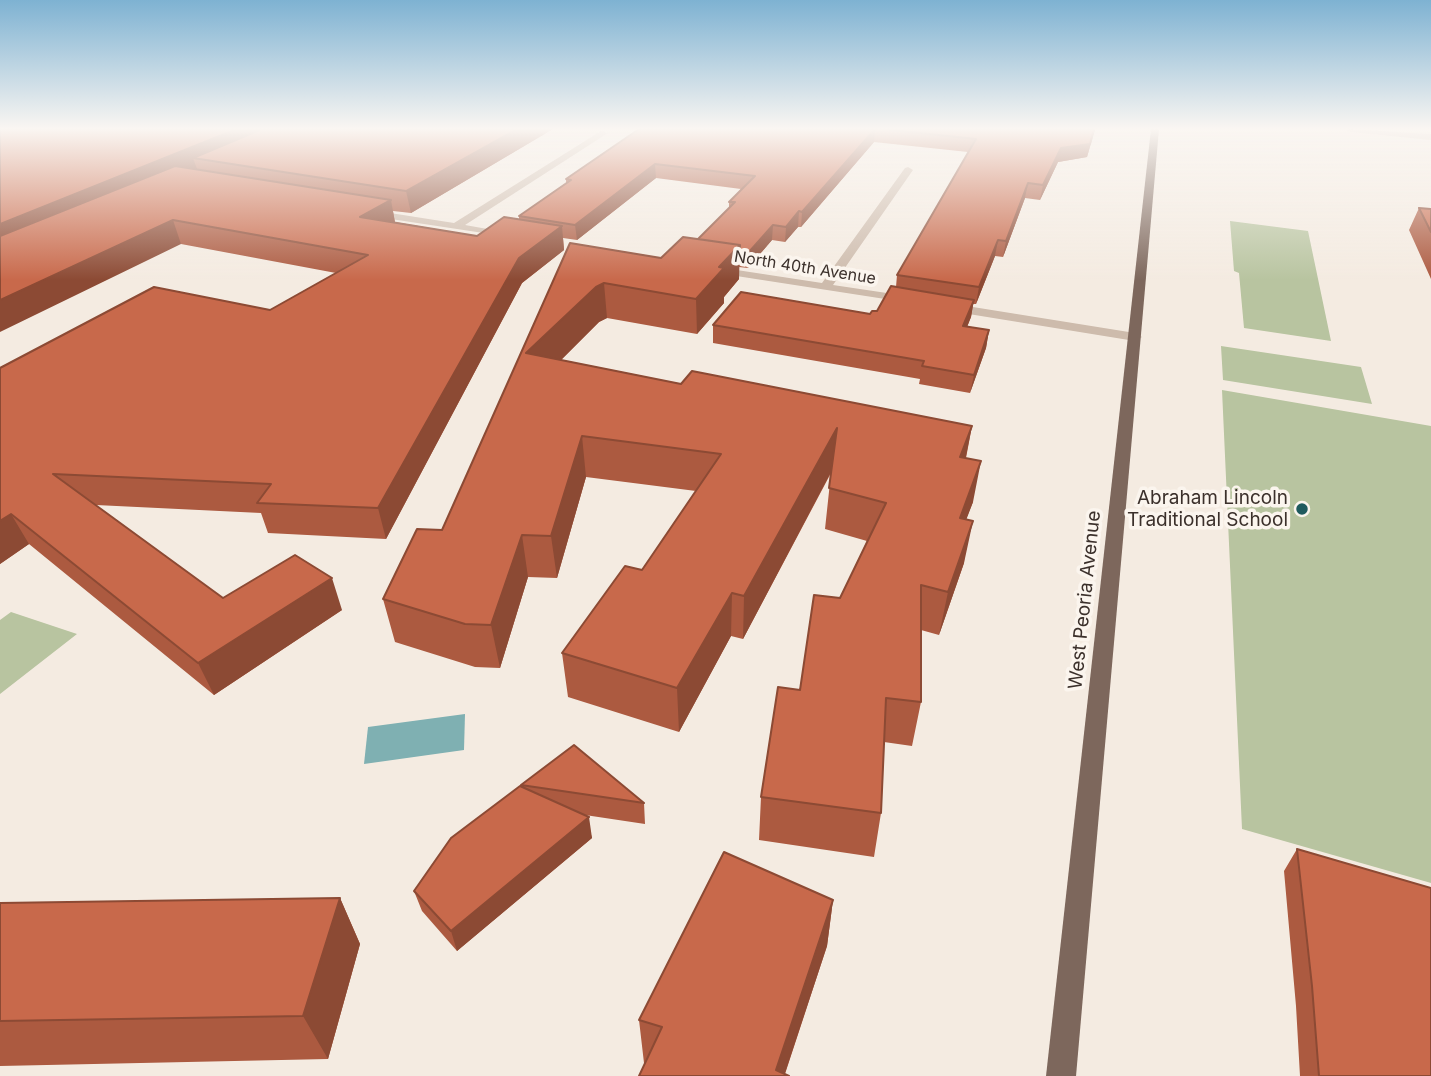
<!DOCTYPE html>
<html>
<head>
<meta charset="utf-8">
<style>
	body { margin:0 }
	canvas { display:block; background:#f4ebe1 }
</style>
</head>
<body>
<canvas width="1431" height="1076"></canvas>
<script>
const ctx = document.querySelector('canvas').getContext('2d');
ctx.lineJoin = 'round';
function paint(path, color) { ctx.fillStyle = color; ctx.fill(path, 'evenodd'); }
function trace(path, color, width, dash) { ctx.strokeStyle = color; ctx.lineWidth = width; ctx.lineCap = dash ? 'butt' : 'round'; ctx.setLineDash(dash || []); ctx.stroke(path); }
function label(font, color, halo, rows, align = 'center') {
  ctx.font = font + ' Inter,sans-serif'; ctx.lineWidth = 7; ctx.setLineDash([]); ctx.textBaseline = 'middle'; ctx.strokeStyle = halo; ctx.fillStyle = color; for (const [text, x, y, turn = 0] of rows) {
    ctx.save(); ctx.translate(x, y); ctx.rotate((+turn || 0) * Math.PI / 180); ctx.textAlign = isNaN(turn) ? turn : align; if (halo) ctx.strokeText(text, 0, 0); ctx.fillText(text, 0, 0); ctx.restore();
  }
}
paint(new Path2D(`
	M1230,221l78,10 23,110 -87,-13 -5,-55 -5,-2z
	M1221,346l140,21 11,37 -149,-24z
	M1222,390l209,36v457l-189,-54z
	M11,612l66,22 -77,60v-74z`), '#b8c4a0');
paint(new Path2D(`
	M465,714l-1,36 -100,14 4,-37z`), '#7fb0b2');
paint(new Path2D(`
	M1346,129l85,5v6l-81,-8z
	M601,131l7,2 -143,92 45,8v4l-139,-21 -5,-3 5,-3 83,13z
	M908,167l5,3 -80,115 74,11 4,1v6l-194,-30 -6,-3 6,-3 105,16 83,-115z
	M948,303l187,30 7,4 -7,4 -191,-31v-6z`), '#cdbbac');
paint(new Path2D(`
	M1151,129h8l-83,947h-30z`), '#7d675c');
paint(new Path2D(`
	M0,129h553l-142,84 -18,-2 2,11 82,14 42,-16v-4l47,-33v-4l73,-50h456l-8,28 -29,5 -18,38 -15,-2 -22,59 -8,-1 -19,48h-3l-2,13 -4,10 22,3 -3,18 -16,45 -51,-9 1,-5 -207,-36v-18l157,-11 7,-3 19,-24 1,-12 71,-123 -94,-10 -73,85h-3l-13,15 -13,-2 -24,28 -9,-1v12l-15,18v6l-27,31 -90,-16 -8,4 -38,38 120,24 291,42 -6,32 7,44 -7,17 -2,44 -25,72 -18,-5v72l-9,44 -28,-4 -3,71 -7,44 -115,-17 2,-43 39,-107 40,-92 27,-57 -42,-12 6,-56 -88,166 -12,-3 -52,96 -111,-35 -6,-44 80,-83 54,-79 -110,-14 -29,101 -29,-1 -28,91 -25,-1 -80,-25 -12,-43 59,-69 128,-287 91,15 37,-19 31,-30v-7l12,-13 -85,-11 -79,62 -14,-2 1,12 -42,33 -136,256 -118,-6 -7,-20 -165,-8 127,93 119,12 -128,85 -185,-151 -29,20v-196l270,-58 66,-37 -155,-29z
	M1419,208l12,1v70l-22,-49z
	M521,785l123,18 1,21 -60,-9 7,23 -135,113 -35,-40 -8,-20 107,-105z
	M1297,849l134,227h-131l-4,-70 -12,-135z
	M340,898l20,46 -32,115 -328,7v-163z
	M833,900l-6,46 -42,128 -141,-11 -5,-43z`), '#ac5a40');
paint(new Path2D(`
	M237,129h53l-97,29 4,11 -197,83v-28z
	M517,129h36l-142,84 -5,-22z
	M875,129l-1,13 -73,85 1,-15z
	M1095,129l-8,28 -29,5 -18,38 3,-15 18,-37z
	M655,164l1,14 -79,62 -2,-15z
	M1028,183l-3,15 -22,59 3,-16z
	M391,200l4,23 -35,-6z
	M799,211l-1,16 -13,15 1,-15z
	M173,220l8,24 -181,88v-32z
	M773,225l-1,15 -24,28 1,-16z
	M562,226l2,24 -42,33 -136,256 -8,-31 141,-250z
	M998,240l-3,16 -19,48 3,-17z
	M740,245l-1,34 -15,18v6l-27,31 -1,-35 23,-32z
	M604,283l3,35 -8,4 -68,68 -5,-37 70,-66z
	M974,300l-3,17 -11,27 3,-18z
	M989,330l-3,18 -16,45 4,-18z
	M972,426l-8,40 -4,-9z
	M837,428l-4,40 -90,171 1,-43z
	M582,436l4,41 -29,101 -6,-42z
	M981,461l-8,41 -22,58 9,-42z
	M11,514l18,30 -29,20v-43z
	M973,521l-9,42 -25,72 9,-43z
	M522,535l6,42 -28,91 -9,-43z
	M332,578l10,32 -128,85 -16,-32z
	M732,593l-1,43 -52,96 -2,-44z
	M589,817l3,21 -135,113 -6,-20z
	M340,898l20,46 -32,115 -25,-43z
	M833,900l-6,46 -43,130 -8,-6z`), '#8c4a34');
const building = new Path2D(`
	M0,129h237l-237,95z
	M262,129h255l-111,62 -213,-33z
	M639,129h236l-73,83 -3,-1 -13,16 -13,-2 -24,27 -9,-1v-6l-42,-6 37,-37h-6l26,-26 -100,-12 -80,61 -56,-9 52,-36 -5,-1z
	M883,129h211l-4,15 -29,4 -18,37 -15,-2 -22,58 -8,-1 -19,47 -82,-12 79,-136z
	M175,166l216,34 -31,17 117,19 27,-19 58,9 -43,32 -141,250 -121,-5 14,-19 -218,-10 170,124 72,-43 37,23 -134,85 -187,-149 -11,7v-153l154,-81 116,23 98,-55 -195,-35 -173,80v-64z
	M1419,208l12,1v23z
	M683,237l57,8 -21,22 5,1 -28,31 -92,-16 -8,4 -70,66 155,31 11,-13 280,55 -12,31 21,4 -21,57 13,3 -25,71 -27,-7v117l-35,-4 -5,115 -120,-16 17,-110 22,3 14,-95 26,3 46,-95 -57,-15 8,-60 -93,168 -12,-3 -55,95 -115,-35 63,-87 17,4 79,-116 -139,-18 -31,100 -29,-1 -31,90 -26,-1 -82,-25 34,-70 25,1 128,-287 91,15z
	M891,286l83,14 -11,26 26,4 -15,45 -52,-9 2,-5 -211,-36 28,-33 129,22 2,-3h5z
	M574,745l70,58 -123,-18z
	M520,786l69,31 -138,114 -37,-40 37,-53z
	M1297,849l134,39v188h-112l-7,-90z
	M724,852l109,48 -57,170 13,6h-150l23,-49 -23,-7z
	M340,898l-37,118 -303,5v-118z`);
paint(building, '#c8694b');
trace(building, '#8c4a34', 2);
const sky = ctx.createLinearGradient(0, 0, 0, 280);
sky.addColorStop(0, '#7eb2d2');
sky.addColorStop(0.46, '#faf6f2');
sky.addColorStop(1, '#faf6f200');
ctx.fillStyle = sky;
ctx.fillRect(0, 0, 1431, 280);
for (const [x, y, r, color] of [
	[1302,509,7,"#1f5a5e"]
]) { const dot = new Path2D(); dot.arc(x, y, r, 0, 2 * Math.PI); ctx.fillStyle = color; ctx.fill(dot); trace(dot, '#fbf5ee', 2.5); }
label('16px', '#3b302b', '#fbf5ee', [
	["North 40th Avenue",805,268,9]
]);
label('19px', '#3b302b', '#fbf5ee', [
	["Abraham Lincoln",1288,498],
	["Traditional School",1288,520]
], 'right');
label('19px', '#3b302b', '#fbf5ee', [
	["West Peoria Avenue",1085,600,-84]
]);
</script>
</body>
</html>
